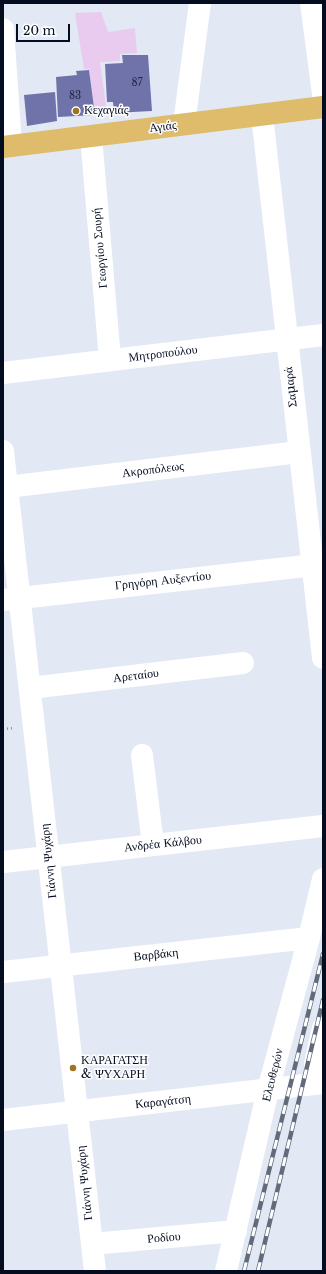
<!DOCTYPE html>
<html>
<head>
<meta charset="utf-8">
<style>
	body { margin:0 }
	#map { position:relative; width:326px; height:1274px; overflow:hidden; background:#e2e8f4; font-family:"Libre Baskerville",serif }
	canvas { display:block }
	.frame { position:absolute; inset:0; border:4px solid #040d20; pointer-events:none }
	.scale { position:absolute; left:16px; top:24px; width:54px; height:18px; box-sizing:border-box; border:2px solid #040d20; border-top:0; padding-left:5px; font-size:12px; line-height:14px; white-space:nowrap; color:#040d20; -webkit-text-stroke:3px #fff; paint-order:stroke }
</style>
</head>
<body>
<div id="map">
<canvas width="326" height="1274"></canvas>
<div class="frame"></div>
<div class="scale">20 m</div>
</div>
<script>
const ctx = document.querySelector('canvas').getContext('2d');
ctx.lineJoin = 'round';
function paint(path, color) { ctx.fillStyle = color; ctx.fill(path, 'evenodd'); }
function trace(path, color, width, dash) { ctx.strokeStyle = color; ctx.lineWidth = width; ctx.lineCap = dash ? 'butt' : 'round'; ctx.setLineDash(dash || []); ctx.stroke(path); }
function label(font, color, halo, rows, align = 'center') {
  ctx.font = font + ' "Libre Baskerville",serif'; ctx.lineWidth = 3; ctx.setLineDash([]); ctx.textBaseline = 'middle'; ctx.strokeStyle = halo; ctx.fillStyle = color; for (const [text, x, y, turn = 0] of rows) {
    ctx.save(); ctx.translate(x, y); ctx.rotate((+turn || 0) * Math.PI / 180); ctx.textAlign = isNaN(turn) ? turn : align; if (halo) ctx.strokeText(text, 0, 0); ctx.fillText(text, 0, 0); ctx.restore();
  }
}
paint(new Path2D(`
	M101,12l7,20 27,-4 2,25 -17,1v7l-20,1 7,52 -12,1 -6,-46h-5l-9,-56z`), '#e9cbf0');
paint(new Path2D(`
	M122,55h26l4,56 -38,2 -1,-11h-6l-2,-38 18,-1z
	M89,70l6,45 -37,2 -2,-40 21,-2 -1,-4z
	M55,92l2,29 -30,5 -3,-31z`), '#6f73aa');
trace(new Path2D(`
	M3,729l11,-1`), '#8c93a2', 2.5, [1, 3]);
trace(new Path2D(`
	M311,3l12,91
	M3,29l8,116
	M262,115l61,543
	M184,124l16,-121
	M91,136l19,224
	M3,373l320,-38
	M3,451l92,820
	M7,487l292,-35
	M3,600l320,-36
	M30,688l213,-25
	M142,755l11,90
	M3,862l320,-36
	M3,972l306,-34
	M315,1084v-20l8,-36
	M3,1120l320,-37
	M92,1244l144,-13
	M226,1271l42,-181 41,-152 14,-59`), '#fff', 22);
trace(new Path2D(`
	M3,147l320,-40`), '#debc6b', 22);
const rail = new Path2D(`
	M244,1271l79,-317
	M258,1271l65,-271`);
trace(rail, '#636b7b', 4.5);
trace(rail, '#fff', 3, [9]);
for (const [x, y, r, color] of [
	[76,111,4,"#9d7422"],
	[73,1068,4,"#9d7422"]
]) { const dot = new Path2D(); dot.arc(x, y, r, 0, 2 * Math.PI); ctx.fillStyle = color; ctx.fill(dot); trace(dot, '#fff', 1.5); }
label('10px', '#1f2642', null, [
	["87",137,83],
	["83",75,96]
]);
label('12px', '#040d20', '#fff', [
	["Κεχαγιάς",84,111],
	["ΚΑΡΑΓΑΤΣΗ",81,1061],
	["& ΨΥΧΑΡΗ",81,1075]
], 'left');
label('12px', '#040d20', '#fff', [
	["Αγιάς",163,127,-7],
	["Γεωργίου Σουρή",100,248,-95],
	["Μητροπούλου",163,354,-7],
	["Σαμαρά",291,387,-97],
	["Ακροπόλεως",153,470,-7],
	["Γρηγόρη Αυξεντίου",163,581,-6],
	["Αρεταίου",136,676,-7],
	["Ανδρέα Κάλβου",163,844,-6],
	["Γιάννη Ψυχάρη",49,861,-96],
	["Βαρβάκη",156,955,-6],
	["Ελευθερών",273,1075,-76],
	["Καραγάτση",163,1102,-6],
	["Γιάννη Ψυχάρη",85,1183,-96],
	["Ροδίου",164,1238,-5]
]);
</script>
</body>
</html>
